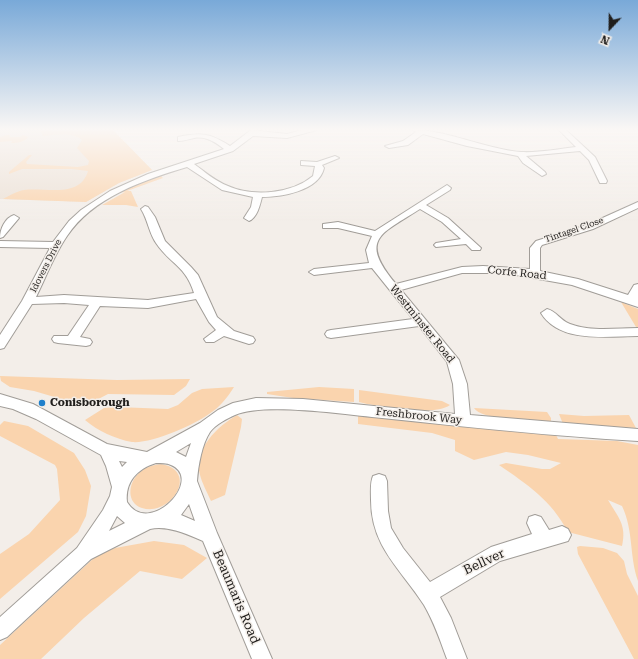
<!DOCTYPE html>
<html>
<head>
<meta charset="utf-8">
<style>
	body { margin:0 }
	#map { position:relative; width:638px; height:659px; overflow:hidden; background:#f3eee9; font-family:"Roboto Serif",serif }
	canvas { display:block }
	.north { position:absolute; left:590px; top:8px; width:40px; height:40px; -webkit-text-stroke:3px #f3eee9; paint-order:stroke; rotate:202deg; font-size:11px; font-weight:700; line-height:16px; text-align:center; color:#201e1c }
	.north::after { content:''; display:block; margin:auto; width:14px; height:18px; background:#201e1c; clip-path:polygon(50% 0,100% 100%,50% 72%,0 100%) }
</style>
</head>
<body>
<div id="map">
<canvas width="638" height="659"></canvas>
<div class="north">N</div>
</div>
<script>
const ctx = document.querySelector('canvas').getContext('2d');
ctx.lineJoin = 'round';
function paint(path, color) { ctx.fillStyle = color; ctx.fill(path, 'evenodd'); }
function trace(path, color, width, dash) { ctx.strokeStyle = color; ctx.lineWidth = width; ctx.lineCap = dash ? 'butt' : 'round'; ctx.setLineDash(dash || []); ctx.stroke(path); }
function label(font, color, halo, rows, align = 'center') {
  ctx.font = font + ' "Roboto Serif",serif'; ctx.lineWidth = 3; ctx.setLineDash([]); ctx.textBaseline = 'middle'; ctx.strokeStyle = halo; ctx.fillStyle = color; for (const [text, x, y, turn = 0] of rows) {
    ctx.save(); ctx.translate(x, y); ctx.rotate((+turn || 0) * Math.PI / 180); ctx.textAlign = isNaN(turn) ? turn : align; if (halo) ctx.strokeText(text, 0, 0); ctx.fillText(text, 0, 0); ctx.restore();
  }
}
paint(new Path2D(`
	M0,130h113l39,40 -33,13 -33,19 -86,-3z`), '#ece1d6');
paint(new Path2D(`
	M40,130h73l39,40 -33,13 -33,19 -83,-3c6,-3 14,-8 21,-9 21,-3 56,9 64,-19l-16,-2h-50l-13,5v-2l20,-17h3l-6,7 1,2 51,3 10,-2 1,-4 -12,-13 5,-8c-9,-8 -27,-5 -39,-4z
	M7,135h3l-1,2h11l3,-2 5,2c-3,5 -11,6 -17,6l1,-2 -12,1v-5z
	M161,176l2,2 -36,13h4l7,16 -12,-2h-24l23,-13 -8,1 36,-16z
	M621,302l17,7v18h-2z
	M0,376l117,4 73,-1 -4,7 -12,9 -66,-1 -23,12 -51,-15 -24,-4 -9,-6z
	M234,387c-7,11 -14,20 -25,27 -15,11 -58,30 -77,28 -17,-3 -34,-11 -47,-22l19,-12 13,-1 51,2 10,-4 14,-12 10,-4z
	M319,387l35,2v13l-61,-4 -26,-4v-2z
	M359,390l83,11 8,4c-17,12 -62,1 -83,-1l-8,-2z
	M474,408l73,4 4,6v5c-14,-2 -71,-3 -77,-15z
	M559,414l25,2 45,-1 7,13 -73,-4z
	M237,415l5,4 -1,8 -16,68 -14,6c-4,-9 -9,-18 -11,-26 -7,-26 18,-49 37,-60z
	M358,415l198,20 2,4 59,2 21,4v136c-9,-26 -4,-49 -16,-75l-14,-6c10,17 19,25 14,46l-54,-14c-17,-32 -40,-47 -69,-67l7,-2 36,6h8l11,-6 -33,-8 -22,-3 -32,8 -19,-9v-11l-23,-7 -74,-9z
	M4,421l24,5 46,27 11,17 6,16 -5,30 -8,16 -78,67v-45l29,-20 31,-34 -3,-31 -2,-4 -55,-29v-11z
	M161,464c39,7 10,53 -19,44 -16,-5 -14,-25 -3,-35 6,-6 14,-8 22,-9z
	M154,541l30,4 23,13 -25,21 -42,-8 -56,47 -43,41h-41v-14l95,-88 20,-9z
	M580,546l23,2 14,5 7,8 3,13 11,22v63h-4l-56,-105 -1,-7z`), '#fad4ae');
const minor = new Path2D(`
	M251,130l36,4 15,-4h15l-30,8 -34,-2 -20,15 -39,13c11,8 21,17 34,22 24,11 64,8 85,-10l2,-10 -14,-1v-4l16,1 18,-6 4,2 -17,7 2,3c-5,23 -43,29 -62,29 -2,8 -5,21 -13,24l-5,-3 7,-11 2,-10 -31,-7 -35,-23c-43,13 -94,30 -120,69 -13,19 -21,41 -31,61l28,-2 84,5 46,-7c-8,-27 -24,-29 -38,-50 -7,-10 -8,-23 -15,-34l4,-3 3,1 7,10 10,24 26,26 7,8 19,42 17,14 19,6 2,3 -2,3 -4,1 -25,-8 -10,6h-8l-2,-3 12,-9 -7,-8 -13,-23 -48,9 -48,-2 -20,31 10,2 2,3 -2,3 -4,1 -28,-3 -4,-1 -2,-3 2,-3h14l21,-31 -25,-2 -32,1 -28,44 -4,1v-14l22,-34 28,-53 -50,-1v-6l53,1 16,-21 12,-11 29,-19 38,-17 76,-25c-9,-7 -18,-13 -30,-11 -5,1 -10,3 -16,3v-4c23,-5 32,-4 52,9z
	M413,130c35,0 72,19 108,22 17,1 37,-3 55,-5l-17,-17h7l29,27 12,24 -1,2h-6l-11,-23 -9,-9 -54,5 19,16 1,2 -4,2 -19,-13 -5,-7 -51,-10 -44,-12 -15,11 -19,3 -4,-2 18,-5 13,-9z
	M447,185l4,3 -1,2 -24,15 22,13 33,30 -1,2h-8l-6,-6 -30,3 -2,-2 2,-2 25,-4 -19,-17 -22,-13c-39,25 -62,30 -24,75l66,-17 21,-1 47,3v-21l6,-7 51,-16 51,-23v6l-45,21 -51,16 -2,3v23l38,8 50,16 6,-10 4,-1v23l-66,-22 -67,-12h-43l-61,17 58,70 8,24 3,31 168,14v12c-86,-5 -171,-14 -256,-23 -36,-3 -116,-16 -147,-3 -7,3 -20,10 -25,17 -8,12 -12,34 -13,49l20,52 55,126h-20l-49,-118c-16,-7 -36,-16 -53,-12l-59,30 -84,78 -7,3v-23l77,-69 26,-38 7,-14 2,-9 -6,-21 -5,-11 -65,-36 -23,-10 -13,-3v-12l33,10 74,40 40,8 53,-29 18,-13 15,-7 23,-5 47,1 152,15 -2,-30 -6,-22 -28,-36 -88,12 -4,-1 -2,-3 2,-3 4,-1 82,-11 -41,-51 -58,7 -5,-3 5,-3 55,-6 -3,-13 6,-14 -34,-8h-15v-4l15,-2 37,9zM191,443l-5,14 -10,-5zM119,461l8,1 -5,5zM156,463c5,0 11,0 15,2 34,14 -22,73 -44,37 -2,-20 10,-33 29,-39zM189,504l6,17 -14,-6zM117,516l8,7 -16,8z
	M14,215l5,3 -16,19 -3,1c0,-9 5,-20 14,-23z
	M547,309c9,2 14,12 23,15 21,8 47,4 68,4v8c-30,0 -78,8 -97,-23z
	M379,474l6,2 2,5 1,30 3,17 12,20 27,34 61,-35 41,-13 -5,-11 2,-6 6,-2 6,2 8,13 13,-4 6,3 3,6 -3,6 -68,20 -60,36 11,21 16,41h-20c-7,-19 -13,-37 -23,-54 -23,-36 -53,-58 -53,-105 0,-8 -1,-17 2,-24z`);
trace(minor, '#a19d98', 2);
paint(minor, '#fff');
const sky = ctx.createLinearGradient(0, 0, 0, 223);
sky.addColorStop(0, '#79a9d8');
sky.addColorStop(0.58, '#faf7f5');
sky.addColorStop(1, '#faf7f500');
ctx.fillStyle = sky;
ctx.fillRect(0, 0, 638, 223);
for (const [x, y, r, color] of [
	[42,403,4,"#1f7fcb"]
]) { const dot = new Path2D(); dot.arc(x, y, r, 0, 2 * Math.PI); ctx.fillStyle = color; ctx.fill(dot); trace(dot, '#f3eee9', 1.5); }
label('9px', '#201e1c', '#f3eee9', [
	["Tintagel Close",574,230,-19],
	["Idovers Drive",46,266,-63]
]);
label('11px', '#201e1c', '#f3eee9', [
	["Corfe Road",517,273,6],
	["Westminster Road",422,324,51],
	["Freshbrook Way",419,416,6]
]);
label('bold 11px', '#201e1c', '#f3eee9', [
	["Conisborough",50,403]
], 'left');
label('13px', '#201e1c', '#f3eee9', [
	["Bellver",484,562,-25],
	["Beaumaris Road",236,597,67]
]);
</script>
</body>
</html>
